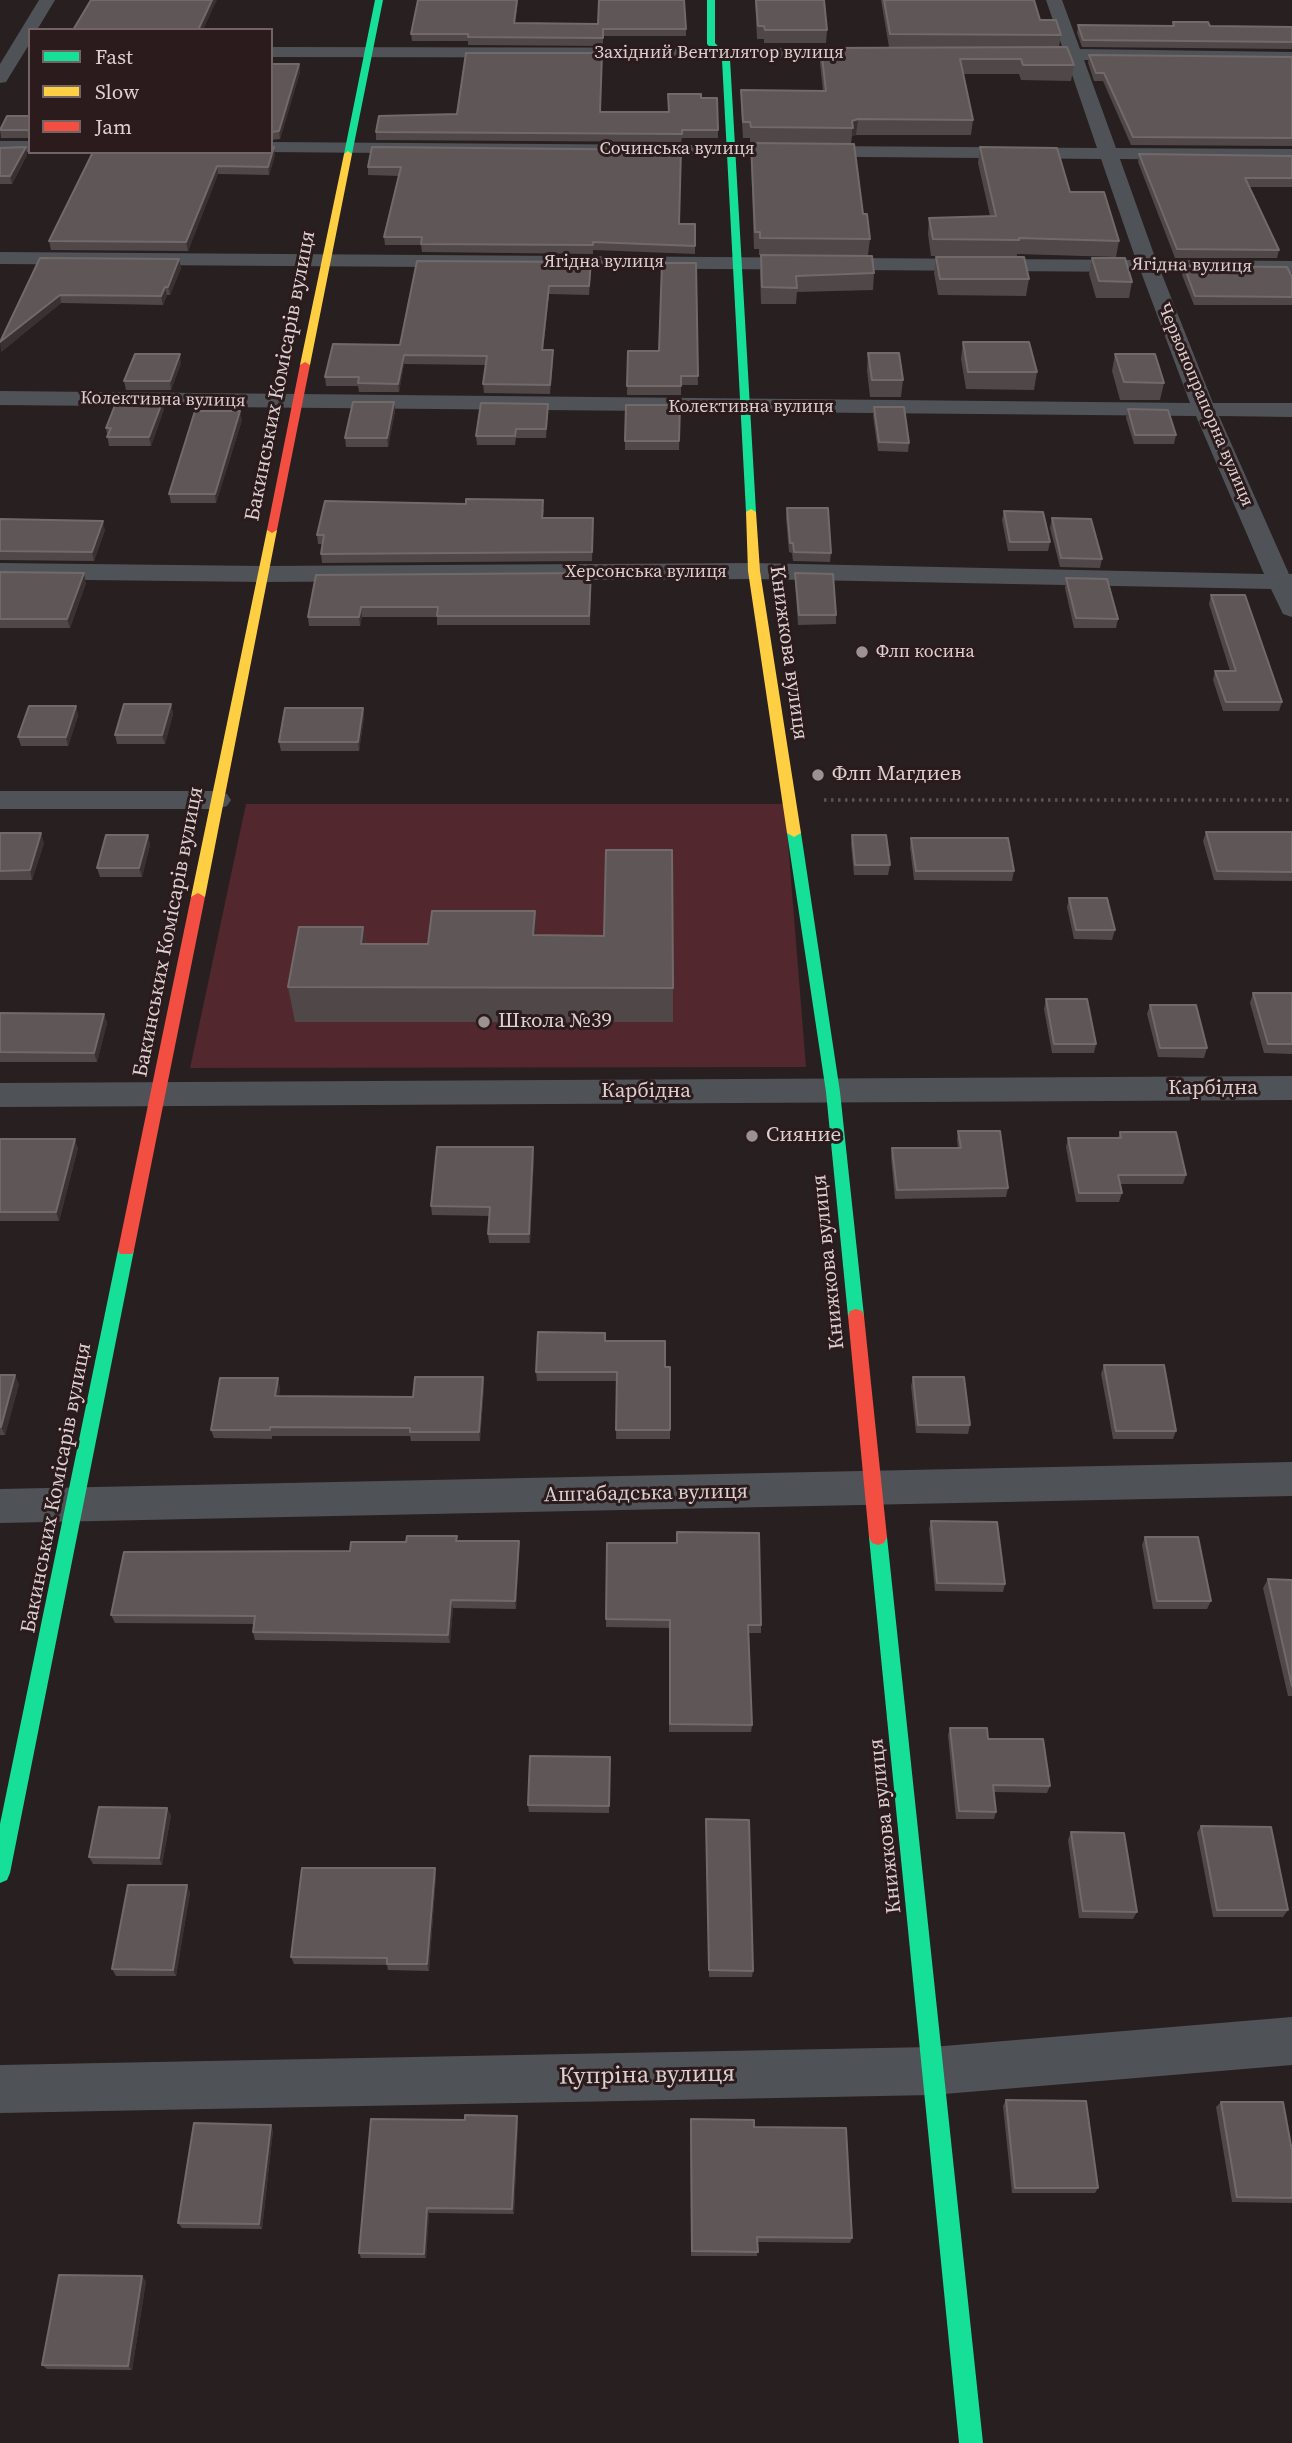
<!DOCTYPE html>
<html>
<head>
<meta charset="utf-8">
<style>
	body { margin:0 }
	#map { position:relative; width:1292px; height:2443px; overflow:hidden; background:#281f20; font-family:"Source Serif 4",serif }
	canvas { display:block }
	.legend { position:absolute; left:28px; top:28px; width:245px; height:126px; box-sizing:border-box; background:#2c1b1c; border:2px solid #726364; margin:0; padding:9px 12px; list-style:none; font-size:21px; color:#dcd0d0 }
	.legend li { display:flex; align-items:center; gap:14px; height:35px }
	.legend b { width:35px; border:2px solid #726364 }
</style>
</head>
<body>
<div id="map">
<canvas width="1292" height="2443"></canvas>
<ul class="legend">
<li><b style="height:9px;background:#16e098"></b>Fast</li>
<li><b style="height:9px;background:#ffcf43"></b>Slow</li>
<li><b style="height:9px;background:#f24e42"></b>Jam</li>
</ul>
</div>
<script>
const ctx = document.querySelector('canvas').getContext('2d');
ctx.lineJoin = 'round';
function paint(path, color) { ctx.fillStyle = color; ctx.fill(path, 'evenodd'); }
function trace(path, color, width, dash) { ctx.strokeStyle = color; ctx.lineWidth = width; ctx.lineCap = dash ? 'butt' : 'round'; ctx.setLineDash(dash || []); ctx.stroke(path); }
function label(font, color, halo, rows, align = 'center') {
  ctx.font = font + ' "Source Serif 4",serif'; ctx.lineWidth = 6; ctx.setLineDash([]); ctx.textBaseline = 'middle'; ctx.strokeStyle = halo; ctx.fillStyle = color; for (const [text, x, y, turn = 0] of rows) {
    ctx.save(); ctx.translate(x, y); ctx.rotate((+turn || 0) * Math.PI / 180); ctx.textAlign = isNaN(turn) ? turn : align; if (halo) ctx.strokeText(text, 0, 0); ctx.fillText(text, 0, 0); ctx.restore();
  }
}
paint(new Path2D(`
	M246,804h539l21,263 -616,1z`), '#52272d');
trace(new Path2D(`
	M824,800h468`), '#565558', 3.5, [2.5, 4.5]);
paint(new Path2D(`
	M39,0h16l-18,30h-7v13l-24,39 -6,1v-19z
	M1046,0h16l18,49 212,3v10l-208,-2 32,88 176,1v12l-172,-2 36,101 136,1v12l-131,-1 52,131h79v14l-73,-1 70,158h3v43l-9,-3 -12,-25 -517,-10 -491,3 -263,-3v-16l263,3 491,-3 510,11 -68,-158 -1196,-11v-14l1190,12 -49,-131 -1141,-8v-12l1136,8 -35,-101 -835,-7h5v-10l826,6 -30,-88 -44,-1 -9,-5 9,-5h40z
	M271,47l598,1 9,5 -9,5 -598,-1z
	M0,141h30l1,11 -31,1z
	M0,791h217l10,3 4,6 -4,6 -10,3h-217z
	M1292,1076v24l-1292,7v-24z
	M1292,1462v34l-1292,27v-34z
	M1292,2017v48l-360,30 -932,18v-48l932,-18z`), '#4f5357');
paint(new Path2D(`
	M375,0h8l-31,154 -4,3 -4,-3z
	M707,0h8v43l15,16 26,453 -5,3 -5,-3 -24,-452 -15,-16z
	M794,829l7,4 39,259 24,224 -2,5h-12l-2,-5 -22,-224 -39,-259z
	M126,1244l6,2 2,4 -124,623 -3,7 -7,3v-59l118,-574 2,-4z
	M878,1529l6,2 3,6 96,906h-24l-90,-906 3,-6z`), '#16e098');
paint(new Path2D(`
	M348,151l4,3 -42,211 -5,3 -5,-3 44,-211z
	M751,509l5,3 4,59 41,262 -7,4 -7,-4 -39,-262 -2,-59z
	M272,527l5,3 -72,367 -7,4 -7,-4 76,-367z`), '#ffcf43');
paint(new Path2D(`
	M305,362l5,3 -33,165 -5,3 -5,-3 33,-165z
	M198,893l7,4 -71,353 -2,4h-12l-2,-4 73,-353z
	M856,1309l6,2 2,5 23,221 -3,6 -6,2 -6,-2 -3,-6 -21,-221 2,-5z`), '#f24e42');
paint(new Path2D(`
	M418,0h100l-3,23 171,6v7h-83v10l-135,-1v-4h-56l-1,-7z
	M755,0h69l3,30 -1,13h-62v-4h-7z
	M881,0h153l6,20 21,15 -2,12h-170z
	M1173,22l37,4 82,1v22l-210,-2 -5,-14 1,-8 94,1z
	M1067,47l7,18 -3,16 -50,-1 -2,-6h-56l10,46 -2,15h-115l-4,1 -1,8 12,70 7,25 -2,16h-109v-6h-5l-3,-90v-16h-1v-5h-7l-2,-32v-16l82,1 -3,-28 1,-15z
	M1089,55l203,2v89l-161,-1 -28,-64h-9l-6,-18z
	M271,64h28l1,8 -20,67 -9,1z
	M701,98l17,32v8h-36l-1,4 -305,-2v-8l224,-20h68z
	M30,116v22h-29l-1,-9z
	M26,147l1,8 -15,29h-12v-36z
	M372,147l307,77h16v30l-102,-4v4l-171,-2 -1,-7h-36l-1,-8 15,-61 -31,-1v-8z
	M980,147l90,45 49,49 -3,16 -99,-3v3l-86,-1 -3,-22 1,-16 61,-2 -12,-53z
	M93,152l182,3 -6,20 -51,-1 -30,77 -137,-1 -2,-9z
	M1139,154l153,2v31h-44l31,63 -2,8h-102l-37,-96z
	M761,255l113,18 -1,17 -76,2 -1,12h-35l-1,-32z
	M936,257l93,22 -3,17 -88,-1 -4,-22z
	M40,258l139,1 2,9 -11,27h-3l-4,10 -102,-2 -60,49z
	M1092,258l40,24 -3,16h-33l-7,-24z
	M417,261l174,10 -2,24 -40,-1 -6,56 10,9 -3,35 -66,-1 -1,-9 3,-19 -82,-1 -5,28h-40l-1,-6h-32l-1,-9 75,-32z
	M696,263l2,122h-17v10h-54l1,-44h31z
	M1184,266l108,11v28h-98l-12,-30z
	M963,342l74,30 -3,18 -68,-1 -5,-30z
	M868,353l35,27 -2,17h-31l-3,-27z
	M1115,354l49,29 -4,17h-40l-8,-29z
	M181,363l-10,27h-45l-2,-9z
	M394,402l1,9 -7,36h-42l-1,-9z
	M548,404l-2,34h-30l-1,7h-38l-1,-9z
	M680,405l-1,45h-54v-9z
	M874,407l35,36 -1,9 -30,-1 -5,-35z
	M164,409l-13,37h-42l-3,-18z
	M1128,409l48,26 -2,9h-40l-8,-26z
	M242,420l-26,83h-45l-2,-9z
	M787,508l44,45 -1,9 -37,-1 -1,-8 -3,-1 -3,-35z
	M544,509l-1,9 50,9 -1,34 -270,2 -1,-9 2,-10h-5l-1,-9z
	M1004,511l46,31 -2,9h-40l-6,-31z
	M1052,518l50,41 -2,9 -40,-1 -10,-39z
	M0,519l105,11 -11,31 -94,-1z
	M0,572l86,11 -16,45h-70z
	M795,573l41,42v9l-38,1 -3,-43z
	M316,575l275,8 -1,42h-153v-8h-75l-2,9h-51l-1,-9z
	M1066,578l52,41 -2,9h-42l-9,-40z
	M1211,595l71,107 -3,9h-56l-10,-31 2,-9h15l-21,-67z
	M171,704l2,10 -8,30h-48l-2,-9z
	M76,706l2,10 -10,30h-47l-3,-9z
	M363,708l1,9 -5,34h-78l-2,-9z
	M1206,832h86v49l-78,-1 -11,-39z
	M0,833l44,10 -12,37h-32z
	M148,835l2,10 -8,32h-42l-3,-9z
	M852,835l38,30 -2,10h-34l-3,-31z
	M911,838l103,33 -2,10 -98,-1 -4,-33z
	M1069,898l46,32 -3,10 -38,-1 -7,-32z
	M535,911l1,24 137,53v34h-378l-7,-35 75,-60 3,17h62z
	M1253,993h39v61l-28,-1 -14,-50z
	M1046,999l50,45 -2,9h-42l-8,-44z
	M1150,1005l57,43 -3,10 -46,-1 -11,-43z
	M0,1013l104,1 3,9 -10,39h-97z
	M958,1131l50,57 -2,9 -111,2 -4,-42 1,-9h66l-1,-8z
	M1120,1132l66,43 -3,9h-63l2,9 -3,9h-43l-10,-55 2,-9h50z
	M0,1139l78,9 -19,73h-59z
	M534,1156l-4,87h-41l-1,-9 2,-18 -58,-1 -1,-9z
	M605,1341l60,26h5v72h-54l1,-58h-80l-1,-9z
	M1104,1365l72,66 -3,8h-60l-12,-65z
	M0,1375l19,9 -14,51h-5z
	M483,1377l1,9 -4,55h-69l-1,-5h-138v3l-58,-1 -3,-8 69,-43 -1,9 134,1z
	M913,1377l57,48 -2,9 -52,-1 -5,-47z
	M931,1521l74,63 -2,8 -68,-1 -6,-62z
	M457,1536v5l62,8 -3,60 -63,-1 -3,35 -195,-3 -2,-8 1,-8 -139,-1 -4,-8 239,-64z
	M1145,1537l66,64 -4,8h-54l-11,-64z
	M677,1543l84,82v8h-12l3,92 -1,7h-82l1,-104 -64,-1v-8z
	M1268,1579l24,1v116h-4l-25,-108z
	M950,1728l38,11 62,47 -3,7 -53,-1 2,20 -2,7h-38l-8,-84z
	M610,1757l-1,56 -80,-1 -1,-7z
	M171,1815l-9,50 -69,-1 -4,-7z
	M706,1819l47,152 -1,6h-43z
	M1201,1826l87,84 -5,7h-70l-16,-84z
	M1071,1832l66,80 -4,7 -54,-1 -11,-78z
	M436,1875l-7,96 -41,-1 -1,-5 -93,-1 -3,-7z
	M190,1892l-14,84h-60l-4,-7z
	M1006,2100l92,88 -3,5h-83l-9,-87z
	M1221,2102l71,49v52l-60,-1 -16,-95z
	M518,2121l-4,93 -85,-1 -3,45h-65l-2,-5z
	M690,2125l64,2 98,111 -2,5 -92,-1 -1,14h-66z
	M273,2130l-11,99 -80,-1 -4,-5z
	M146,2281l-14,89 -85,-1 -5,-4z`), '#504748');
paint(new Path2D(`
	M212,0h5l-14,30h-5z
	M517,0h1l-4,31v-8z
	M299,64l1,8 -20,67 -1,-8z
	M858,119l-2,16 -4,1v-15z
	M26,147l1,8 -15,29 -2,-8z
	M274,147l1,8 -6,20 -1,-8z
	M217,166l1,8 -30,77 -2,-9z
	M179,259l2,9 -11,27 -2,-8z
	M549,286v8l-7,65v-9z
	M165,287l2,8 -4,10 -2,-9z
	M60,295l1,8 -60,49 -1,-10z
	M553,350v9l-3,35v-9z
	M180,354l1,9 -10,27 -1,-9z
	M404,355v9l-5,28 -1,-8z
	M163,400l1,9 -13,37 -2,-9z
	M394,402l1,9 -7,36 -1,-9z
	M548,404v9l-2,25v-9z
	M240,411l2,9 -26,83 -1,-9z
	M103,521l2,9 -11,31 -2,-9z
	M84,573l2,10 -16,45 -3,-9z
	M361,607l1,10 -2,9 -1,-9z
	M171,704l2,10 -8,30 -3,-9z
	M76,706l2,10 -10,30 -2,-9z
	M363,708l1,9 -5,34 -1,-9z
	M41,833l3,10 -12,37 -2,-10z
	M148,835l2,10 -8,32 -3,-9z
	M535,911l2,34 -4,-10z
	M363,927l5,34 -7,-17z
	M104,1014l3,9 -10,39 -3,-9z
	M75,1139l3,9 -19,73 -3,-9z
	M533,1147l1,9 -4,87 -1,-9z
	M15,1375l4,9 -14,51 -4,-8z
	M483,1377l1,9 -4,55 -1,-9z
	M278,1378l2,9 -3,18 -2,-9z
	M519,1541v8l-3,60 -1,-8z
	M451,1600l2,8 -3,35 -2,-8z
	M167,1808l4,7 -9,50 -3,-7z
	M435,1868l1,7 -7,96 -2,-7z
	M187,1885l3,7 -14,84 -3,-6z
	M517,2116l1,5 -4,93 -2,-5z
	M271,2125l2,5 -11,99 -3,-5z
	M427,2208l2,5 -3,45 -2,-4z
	M142,2276l4,5 -14,89 -4,-4z`), '#393132');
const building = new Path2D(`
	M91,0h121l-14,30h-125z
	M418,0h99l-3,23 84,1 1,-24h85l2,29h-83v9l-135,-1v-3h-57z
	M756,0h68l3,30h-62l-1,-4h-6z
	M884,0h150l6,20h16l5,15 -171,-1z
	M1173,22h35l2,4 82,1v15l-209,-2 -5,-15 96,1z
	M1067,47l7,18h-51l-2,-6h-61l13,61 -115,-1 -6,2 1,7 -102,-1 -1,-5h-7l-2,-32 85,1 -5,-43z
	M466,53h136l-2,59h69l-1,-18h33v4h16l1,32h-36v4l-306,-2 3,-16 78,-2z
	M1089,55l203,2v81l-159,-1 -29,-64h-8z
	M271,64h28l-20,67 -8,1z
	M7,116h23v18l-2,-4h-28z
	M751,143l103,1 9,70h4l3,25 -110,-1v-6h-5z
	M271,146l3,1 -6,20 -51,-1 -31,76 -137,-1 44,-89h178z
	M26,147l-16,29h-10v-28z
	M372,147l309,3 -2,74h16v22l-102,-4v3l-172,-1 1,-7h-38l17,-70h-33z
	M980,147l77,1 13,44h34l15,49 -100,-3v2l-86,-1 -4,-21 67,-2z
	M1139,154l153,2v22h-47l34,72 -102,-1z
	M761,255l111,1 2,17 -78,3 1,12 -35,-1z
	M936,257h88l5,22h-89z
	M40,258l139,1 -11,28h-3l-4,9 -101,-1 -60,47z
	M1092,258h33l7,24 -33,-1z
	M417,261l174,1 -2,24h-40l-7,64h11l-3,35 -67,-1 4,-28 -83,-1 -6,29 -40,-1 1,-6h-34l8,-33 67,1z
	M662,263h34l2,113h-17v10h-54l1,-35h31z
	M1184,266l103,1 5,10v20l-97,-1z
	M963,342h66l8,30h-69z
	M868,353h31l4,27h-31z
	M135,354h45l-10,27h-46z
	M1115,354h40l9,29 -40,-1z
	M117,400h46l-14,37h-42l4,-9h-5z
	M353,402h41l-7,36h-42z
	M481,403l67,1 -2,25h-30l-1,7h-39z
	M626,405h54l-1,36h-54z
	M874,407h30l5,36 -30,-1z
	M1128,409l40,1 8,25h-41z
	M195,411h45l-25,83h-46z
	M466,499l77,1 -1,18h51l-1,34 -271,2 3,-19h-7l8,-34 141,3z
	M787,508h41l3,45 -37,-1 -1,-9h-3z
	M1004,511l39,1 7,30h-40z
	M1052,518l39,1 11,40 -41,-1z
	M0,519l103,2 -11,31 -92,-1z
	M0,572l84,1 -17,46h-67z
	M591,573l-2,43h-152l1,-9h-77l-2,10h-51l8,-42z
	M795,573l38,1 3,41h-37z
	M1066,578l41,1 11,40 -42,-1z
	M1211,595h34l37,107h-56l-11,-31h21z
	M124,704h47l-9,31h-47z
	M29,706h47l-10,31h-48z
	M285,708h78l-5,34h-79z
	M1206,832h86v40l-75,-1z
	M0,833h41l-11,37 -30,1z
	M106,835h42l-9,33h-42z
	M852,835h34l4,30h-35z
	M911,838h97l6,33h-98z
	M606,850h66l1,138 -385,-1 11,-60h64l-2,17h67l4,-33h103l-2,24 71,1z
	M1069,898h38l8,32h-39z
	M1253,993h39v51h-24z
	M1046,999h41l9,45h-42z
	M1150,1005h46l11,43h-47z
	M0,1013l104,1 -10,39 -94,-1z
	M958,1131h42l8,57 -111,2 -5,-42h69z
	M1120,1132h56l10,43h-68l4,18h-43l-11,-55h53z
	M0,1139h75l-19,73h-56z
	M437,1147h96l-4,87h-41l2,-27 -59,-1z
	M538,1332l67,1v8h60v26h5v63h-54l1,-58h-81z
	M1104,1365h60l12,66h-60z
	M0,1375h15l-14,52h-1z
	M415,1377h68l-4,55h-69v-4l-140,-1v3h-59l9,-52h58l-3,18 138,1z
	M913,1377h51l6,48h-52z
	M931,1521l66,1 8,62 -68,-1z
	M677,1532l82,1 2,92h-13l4,100 -82,-1v-104l-64,-1 1,-76h70z
	M407,1536h50l-1,5h63l-4,60 -64,-1 -3,35 -195,-3 2,-16 -144,-1 13,-63 226,-1 1,-9h55z
	M1145,1537h53l13,64h-54z
	M1268,1579l24,1v106z
	M950,1728h37l1,11h55l7,47 -57,-1 3,27 -37,-1z
	M530,1756l80,1 -1,49 -81,-1z
	M99,1807l68,1 -8,50 -70,-1z
	M706,1819l43,1 4,151 -44,-1z
	M1201,1826l70,1 17,83h-71z
	M1071,1832l53,1 13,79 -54,-1z
	M302,1868h133l-8,96h-40v-6l-96,-1z
	M128,1885h59l-14,85 -61,-1z
	M1006,2100l80,1 12,87h-83z
	M1221,2102h62l9,49v47l-55,-1z
	M465,2115l52,1 -5,93 -85,-1 -3,46 -65,-1 12,-134 94,1z
	M691,2119l63,1v7l92,1 6,110 -95,-1 1,15 -66,-1z
	M194,2123l77,2 -12,99 -81,-1z
	M59,2275l83,1 -14,90 -86,-1z`);
paint(building, '#5f5657');
trace(building, '#72696a', 2);
for (const [x, y, r, color] of [
	[862,652,7,"#9d9292"],
	[818,775,7,"#9d9292"],
	[484,1022,7,"#9d9292"],
	[752,1136,7,"#9d9292"]
]) { const dot = new Path2D(); dot.arc(x, y, r, 0, 2 * Math.PI); ctx.fillStyle = color; ctx.fill(dot); trace(dot, '#2c1b1c', 2.5); }
label('18px', '#dcd0d0', '#2c1b1c', [
	["Західний Вентилятор вулиця",719,53],
	["Сочинська вулиця",677,149],
	["Ягідна вулиця",604,262],
	["Ягідна вулиця",1192,266,1],
	["Колективна вулиця",163,400,1],
	["Червонопрапорна вулиця",1205,405,67],
	["Колективна вулиця",751,407],
	["Херсонська вулиця",646,572]
]);
label('18px', '#dcd0d0', '#2c1b1c', [
	["Флп косина",876,652]
], 'left');
label('21px', '#dcd0d0', '#2c1b1c', [
	["Бакинських Комісарів вулиця",281,376,-79],
	["Книжкова вулиця",788,653,82],
	["Бакинських Комісарів вулиця",169,932,-79],
	["Карбідна",1213,1089],
	["Карбідна",646,1092],
	["Книжкова вулиця",829,1262,-96],
	["Бакинських Комісарів вулиця",57,1488,-79],
	["Ашгабадська вулиця",646,1494,-1],
	["Книжкова вулиця",886,1826,-96]
]);
label('21px', '#dcd0d0', '#2c1b1c', [
	["Флп Магдиев",832,775],
	["Школа №39",498,1022],
	["Сияние",766,1136]
], 'left');
label('24px', '#dcd0d0', '#2c1b1c', [
	["Купріна вулиця",647,2076,-1]
]);
</script>
</body>
</html>
